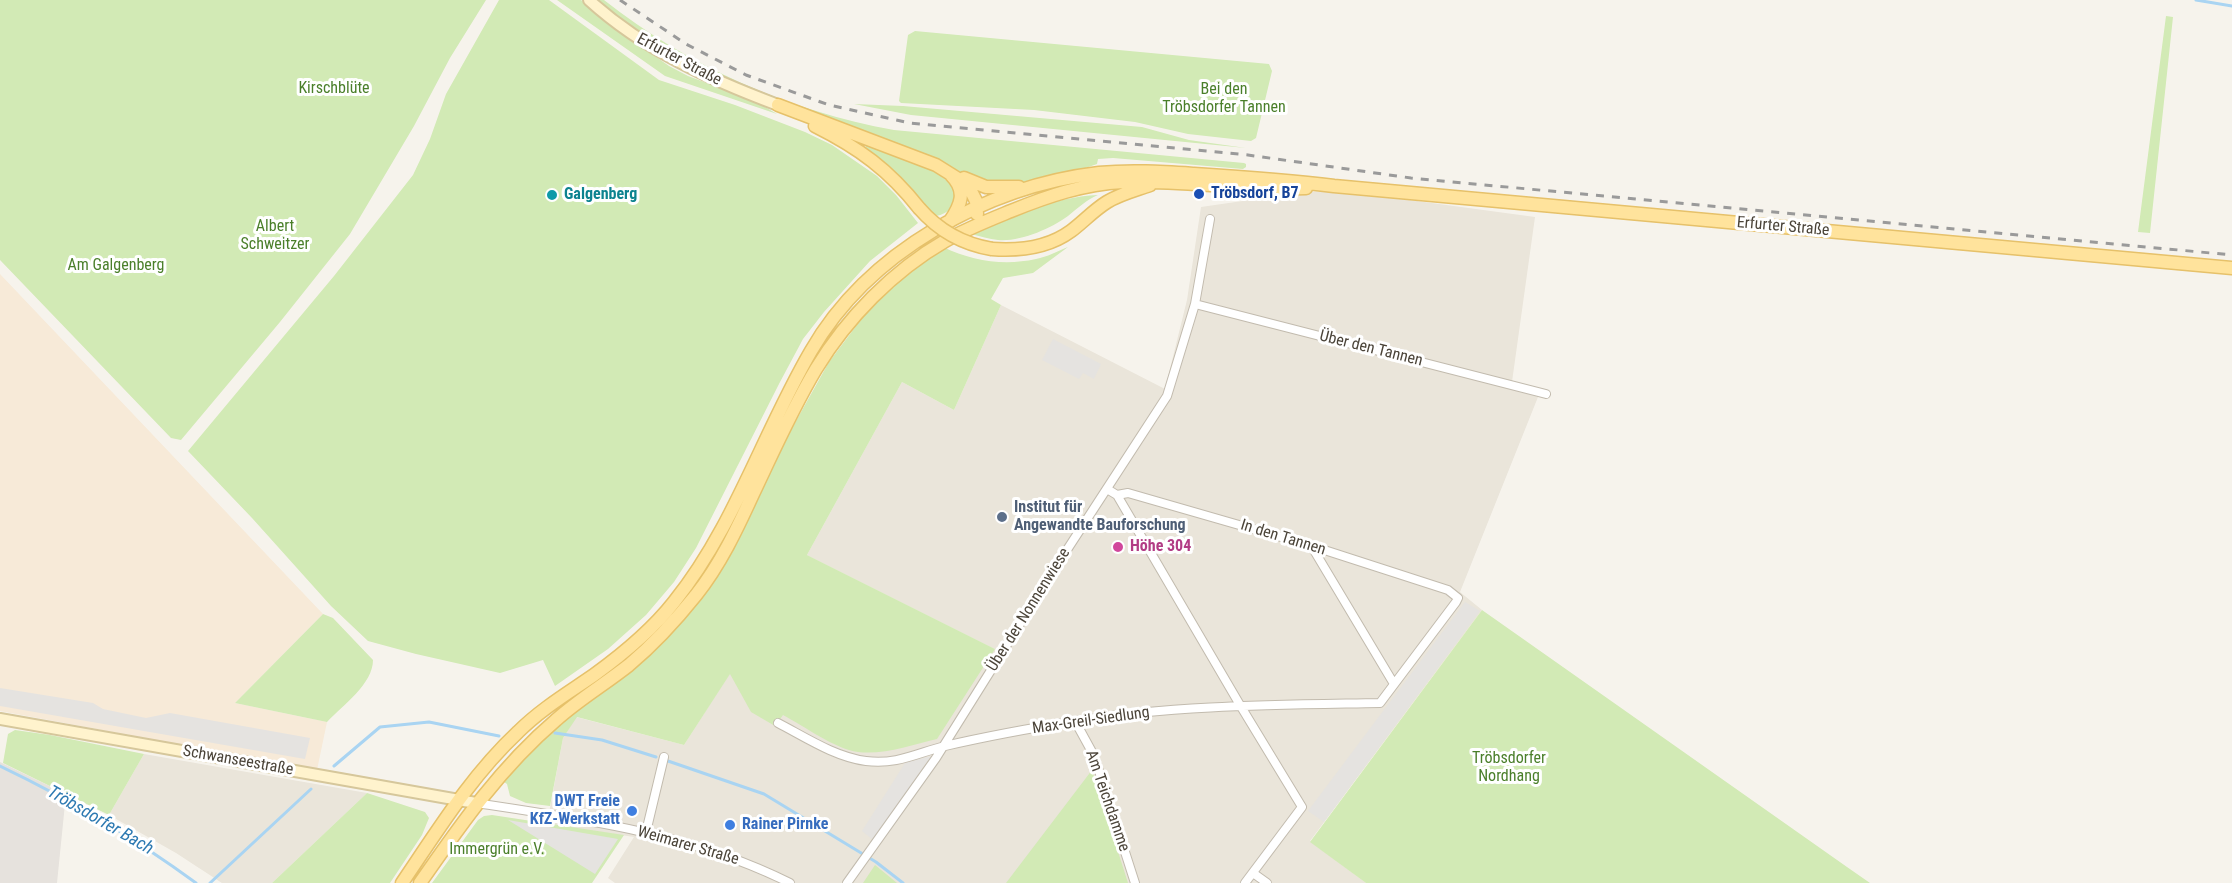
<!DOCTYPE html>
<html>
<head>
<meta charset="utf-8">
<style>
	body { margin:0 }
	canvas { display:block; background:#f6f3ec }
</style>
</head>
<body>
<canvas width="2232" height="883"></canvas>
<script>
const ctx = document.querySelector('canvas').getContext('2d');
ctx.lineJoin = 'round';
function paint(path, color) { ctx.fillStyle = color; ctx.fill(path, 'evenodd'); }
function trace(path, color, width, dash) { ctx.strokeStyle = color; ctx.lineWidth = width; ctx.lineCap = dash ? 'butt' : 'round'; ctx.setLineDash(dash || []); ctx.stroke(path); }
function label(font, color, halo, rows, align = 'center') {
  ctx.font = font + ' "Roboto Condensed",sans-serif'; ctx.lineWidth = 6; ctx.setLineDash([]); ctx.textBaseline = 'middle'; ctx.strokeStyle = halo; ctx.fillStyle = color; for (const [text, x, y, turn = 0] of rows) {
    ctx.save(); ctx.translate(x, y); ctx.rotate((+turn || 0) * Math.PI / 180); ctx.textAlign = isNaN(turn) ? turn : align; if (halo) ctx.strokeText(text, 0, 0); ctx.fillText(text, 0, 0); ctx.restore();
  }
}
paint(new Path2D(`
	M1343,191l192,26 -24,172 27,8 -78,195 22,18 -172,231 56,42h-751l-7,-5 26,-41 -87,-13 16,-86 13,-21 108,28 46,-72 53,41 54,31 158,-96 -188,-94 95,-173 52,28 47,-105 164,84 22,-89 14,-93 104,-15z
	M144,754l223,39 -95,90h-50l-46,-30 -67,-38z`), '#eae5da');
paint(new Path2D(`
	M0,274l323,340 -88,89 92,19 -10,48 -317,-59z`), '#f7ead8');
paint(new Path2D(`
	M0,762l66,32 -9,89h-57z`), '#e6e2dd');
paint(new Path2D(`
	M0,0h486l-36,58 -36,68 -64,108 -70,88 -99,118 -10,-2 -171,-178z
	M499,0h50l110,80 76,25 70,27 27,13 45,31 19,19 22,28 -48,38 -46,51 -21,27 -23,43 -84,166 -22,34 -28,33 -38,34 -53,37 -12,-26 -43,13 -84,-19 -48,-13 -37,-35 -79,-88 -64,-67 146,-175 79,-101 17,-36 16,-45z
	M557,0h24l37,30 51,36 19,10 67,25 22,13 -112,-38z
	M596,0h8c85,67 185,111 290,130l350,33 2,1v3l-3,2 -130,-11 -15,1 -1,5 -20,7 -62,13 -19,1 -26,-8 -36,-19 -192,-71 -60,-27 -53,-33z
	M2166,16l7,1 -23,216 -12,-1z
	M915,31l354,33 3,7 -16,67 -5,3 -63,-7 -53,-12 -101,-12 -133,-7 -2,-2 9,-66z
	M854,104l49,2 239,21 47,13 57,8 -335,-33z
	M867,144c23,9 52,16 73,31 6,5 12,10 15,17 5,13 -10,24 -21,24 -22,-24 -42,-48 -70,-66z
	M1098,195c-12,5 -20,13 -30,21 -18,13 -48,26 -70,24 -9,-1 -18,-4 -27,-6 41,-17 81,-37 127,-39z
	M943,247c29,14 61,19 93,12 11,-2 22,-8 32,-12l-35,26 -30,5 -12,21 10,6 -47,105 -52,-28 -95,173 188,94 -58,90c-25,6 -53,16 -79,13 -23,-3 -54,-26 -75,-37l-8,11 -24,-14 -21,-38 -46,71 -107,-28 -14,21 -13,68 -24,-3 -16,-7 -3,-12 -3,-2 4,-7 52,-55 72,-52 106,-134 49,-97 42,-75 46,-61z
	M1482,610l365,257 23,16h-504l-56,-41z
	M323,614l10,4 40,42c0,24 -30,45 -46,62l-92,-19z
	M15,730l35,5 94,19 -35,61 -106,-52 5,-29z
	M1092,770l36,113h-122z
	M367,793l58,19 4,6 -7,17 -32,48h-118z
	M492,815l132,20 -32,48h-160l46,-63 6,-4z
	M875,865l22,18h-34z`), '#d2eab5');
paint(new Path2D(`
	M1053,339l48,25 -7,15 -11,-6 -4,6 -37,-19z
	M1465,602l15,9 -156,211 -16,-11z
	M0,688l93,15 10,6 43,9 24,-5 140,25 -5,21 -305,-53z
	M931,756l-58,84 -11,-9 43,-68z
	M508,820l110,19 -23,35z`), '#e5e3e0');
trace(new Path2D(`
	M2196,0l36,6
	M555,733l47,7 54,17
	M668,761l96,33 112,68 27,21
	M0,766c69,33 135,72 196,117
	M334,766l46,-39 49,-5 70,14
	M210,883l101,-94`), '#a9d4f2', 3);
const street = new Path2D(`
	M1195,304l351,90
	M1117,495l123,210 62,102 -57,76
	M1312,547l82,137
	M1075,721l17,31 7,19 36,112
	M778,723c27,14 57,34 88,38 31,4 51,-8 79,-15 43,-10 87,-18 131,-25 100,-16 202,-16 304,-18l76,-101 2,-4 -10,-8 -136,-44 -184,-53 -11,2 -10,-6
	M476,803c107,16 217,31 314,80
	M646,832l18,-75
	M1253,873l14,10
	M847,883l89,-125 114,-182 117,-180 28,-92 15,-85`);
const secondary = new Path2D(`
	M589,0c55,50 120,79 189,105
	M0,719l476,84`);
const primary = new Path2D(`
	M778,105l158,60 32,20 8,16 1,13
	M815,126c44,22 74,44 104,82
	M964,178l22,9h33
	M950,221c11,-16 17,-30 1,-46
	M992,249c28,2 56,-1 79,-18 12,-9 23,-21 36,-29 13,-8 29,-12 43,-17
	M402,883c36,-53 69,-107 116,-151 23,-23 50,-39 76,-57 29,-21 58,-45 80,-73 60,-74 89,-169 137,-251 57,-99 176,-165 288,-178 32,-3 63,-1 95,1 47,3 93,6 140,12l898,82
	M420,883c41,-59 81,-116 136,-163 22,-20 49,-36 73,-55 25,-21 47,-45 67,-70 24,-30 41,-66 57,-101 20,-42 39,-85 63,-125 31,-51 77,-98 129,-128 21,-12 44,-21 66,-30 37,-15 72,-27 112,-29 61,-2 121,9 183,6`);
trace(street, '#c2bbae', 10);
trace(secondary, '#d6c79b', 14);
trace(primary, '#e6c16a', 15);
trace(street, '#fff', 8);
trace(secondary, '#fff3cd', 10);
trace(primary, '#ffe39c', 12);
trace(new Path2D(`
	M620,0l66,44 60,31 83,30 81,18 338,32 163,23 821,77`), '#9a9a9a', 3, [8, 8]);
const primaryBridge = new Path2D(`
	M919,208c19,22 43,36 73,41`);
trace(primaryBridge, '#e6c16a', 15, []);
trace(primaryBridge, '#ffe39c', 12);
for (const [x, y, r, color] of [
	[1199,194,6,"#1a4fb4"],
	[552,195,6,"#0f9aa8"],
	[1002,517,6,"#5c6f8a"],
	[1118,547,6,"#d1479c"],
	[632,811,6,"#3f7fe0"],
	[730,825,6,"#3f7fe0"]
]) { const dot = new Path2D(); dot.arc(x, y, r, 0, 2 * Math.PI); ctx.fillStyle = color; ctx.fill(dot); trace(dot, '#fff', 2); }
label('16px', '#4b4439', '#fff', [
	["Erfurter Straße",679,60,28],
	["Erfurter Straße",1783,227,5],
	["Über den Tannen",1371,349,14],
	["In den Tannen",1283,538,17],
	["Über der Nonnenwiese",1029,610,-58],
	["Max-Greil-Siedlung",1091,721,-8],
	["Schwanseestraße",238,761,10],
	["Am Teichdamme",1107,801,71],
	["Weimarer Straße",688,846,16]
]);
label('16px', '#4a7f2a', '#fff', [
	["Kirschblüte",334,89],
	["Bei den",1224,90],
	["Tröbsdorfer Tannen",1224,108],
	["Albert",275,227],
	["Schweitzer",275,245],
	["Am Galgenberg",116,266],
	["Tröbsdorfer",1509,759],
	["Nordhang",1509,777],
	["Immergrün e.V.",497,850]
]);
label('bold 16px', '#164399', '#fff', [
	["Tröbsdorf, B7",1211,194]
], 'left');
label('bold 16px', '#0d838f', '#fff', [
	["Galgenberg",564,195]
], 'left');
label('bold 16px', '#4e5e75', '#fff', [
	["Institut für",1014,508],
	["Angewandte Bauforschung",1014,526]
], 'left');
label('bold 16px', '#b23c85', '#fff', [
	["Höhe 304",1130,547]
], 'left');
label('bold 16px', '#366cbe', '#fff', [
	["DWT Freie",620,802],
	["KfZ-Werkstatt",620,820],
	["Rainer Pirnke",742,825,"left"]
], 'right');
label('italic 18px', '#2e7ab2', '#fff', [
	["Tröbsdorfer Bach",100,821,30]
]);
</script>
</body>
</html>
